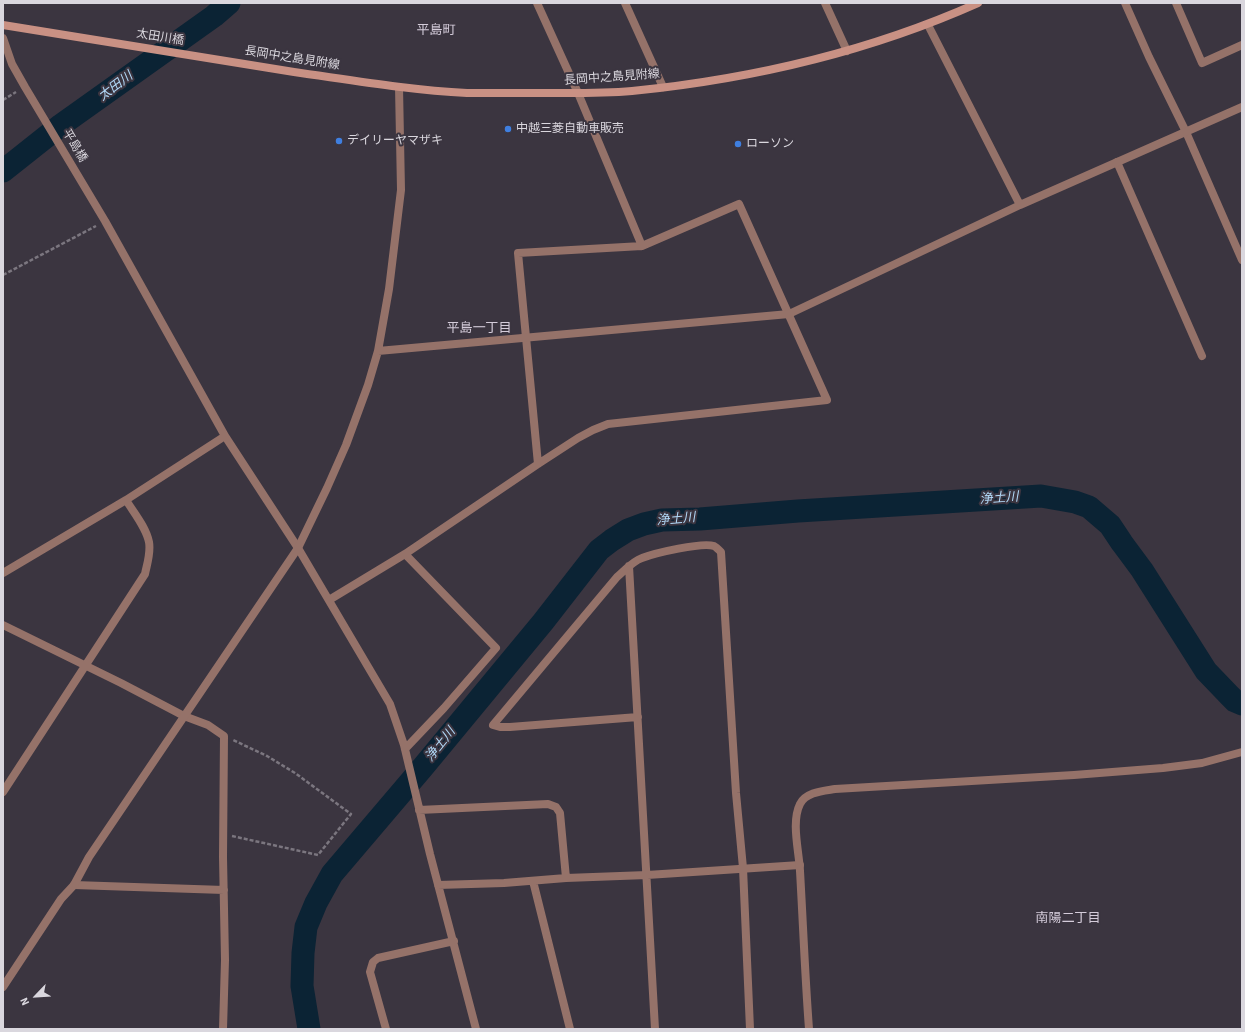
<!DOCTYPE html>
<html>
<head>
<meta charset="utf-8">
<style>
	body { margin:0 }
	#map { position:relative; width:1245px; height:1032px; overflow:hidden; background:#3b3540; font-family:"Source Sans 3",sans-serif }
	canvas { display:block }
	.frame { position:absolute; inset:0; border:4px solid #dad7de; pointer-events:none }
	.north { position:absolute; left:16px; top:976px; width:40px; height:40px; -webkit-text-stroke:3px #3b3540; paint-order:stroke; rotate:245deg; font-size:11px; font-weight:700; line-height:16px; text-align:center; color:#dad7de }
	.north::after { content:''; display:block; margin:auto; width:14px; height:18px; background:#dad7de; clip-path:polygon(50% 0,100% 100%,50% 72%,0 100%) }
</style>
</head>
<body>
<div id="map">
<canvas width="1245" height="1032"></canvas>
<div class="frame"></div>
<div class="north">N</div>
</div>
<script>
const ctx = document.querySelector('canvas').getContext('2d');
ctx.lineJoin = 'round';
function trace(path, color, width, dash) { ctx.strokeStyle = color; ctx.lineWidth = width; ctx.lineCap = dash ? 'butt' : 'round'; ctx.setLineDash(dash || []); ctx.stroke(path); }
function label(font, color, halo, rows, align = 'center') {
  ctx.font = font + ' "Source Sans 3","Noto Sans JP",sans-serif'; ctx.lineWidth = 4; ctx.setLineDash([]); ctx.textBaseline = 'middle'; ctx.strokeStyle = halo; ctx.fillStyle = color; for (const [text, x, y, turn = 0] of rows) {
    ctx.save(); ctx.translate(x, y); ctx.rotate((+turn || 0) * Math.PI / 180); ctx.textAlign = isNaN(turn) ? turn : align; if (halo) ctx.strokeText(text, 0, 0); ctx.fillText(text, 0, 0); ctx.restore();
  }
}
trace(new Path2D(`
	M3,171l58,-46 153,-109 15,-13
	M309,1029l-7,-43 1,-33 3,-26 10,-24 16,-29 91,-107 120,-145 56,-72 13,-10 16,-10 16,-6 18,-4 38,-1 98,-8 243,-15 34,6 14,5 21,18 12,18 20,27 64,101 23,24 6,6 7,3`), '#0b2334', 23);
trace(new Path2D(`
	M3,100l13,-8
	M3,275l93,-49
	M232,836l86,19 33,-41 -56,-41 -28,-17 -34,-16`), '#7b767f', 2.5, [4, 2]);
trace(new Path2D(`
	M537,3l41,90 64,153
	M625,3l38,84
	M825,3l22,48
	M1125,3l24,54 37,75 56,128
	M1176,3l26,60 40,-18
	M3,38l9,26 13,23 80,134 120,215 73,112 92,156 14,41 26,109 46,175
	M1117,162l85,194
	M629,566l26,463
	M3,573l123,-73 99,-64
	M329,600l76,-46 133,-90 40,-26 15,-8 15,-6 219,-24 -88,-196 -97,42 -124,7 20,211
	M3,625l118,58 63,33 24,9 16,11 -1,121 2,103 -2,69
	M638,717l-128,10h-10l-7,-2 124,-148c8,-7 16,-16 25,-19 13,-5 60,-16 72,-12 2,1 5,4 7,6l15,241 7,75 7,161
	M405,749l39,-41 52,-60 -91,-94
	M3,792l142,-218c2,-10 6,-21 4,-32 -3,-15 -15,-29 -23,-42
	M419,810l129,-6 8,3 4,6 6,65
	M533,881l37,148
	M74,885l150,5
	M438,885l66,-2 62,-5 81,-3 153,-10
	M386,1029l-16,-57 3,-10 5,-4 76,-17`), '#957269', 8);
trace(new Path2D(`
	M928,25l92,180
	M378,351l411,-37 231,-109 222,-98
	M3,987l58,-88 13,-14 15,-28 209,-309 29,-60 19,-43 22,-60 10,-34 11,-62 12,-99 -2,-103
	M809,1029c-4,-53 -6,-106 -9,-158 -1,-20 -9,-49 0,-67 6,-12 23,-13 35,-15l239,-14 89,-7 39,-5 40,-11`), '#957269', 8);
trace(new Path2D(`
	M3,25c97,15 194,32 291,47 57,8 115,18 173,21 22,0 43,0 65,0 33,0 66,1 100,-2 120,-12 236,-39 346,-88`), '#c99184', 8);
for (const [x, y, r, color] of [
	[508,129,4,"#3f7fe0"],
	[339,141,4,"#3f7fe0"],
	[738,144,4,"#3f7fe0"]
]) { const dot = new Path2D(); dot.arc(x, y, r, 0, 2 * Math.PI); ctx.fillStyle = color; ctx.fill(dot); trace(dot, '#3b3540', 1.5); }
label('12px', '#dad7de', '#3b3540', [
	["太田川橋",160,38,9],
	["長岡中之島見附線",292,59,9],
	["長岡中之島見附線",612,78,-4],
	["平島橋",74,146,59]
]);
label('12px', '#dad7de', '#3b3540', [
	["中越三菱自動車販売",516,129],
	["デイリーヤマザキ",347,141],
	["ローソン",746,144]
], 'left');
label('13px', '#d4ccda', '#3b3540', [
	["平島町",436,31],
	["平島一丁目",479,329],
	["南陽二丁目",1068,919]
]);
label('italic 13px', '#b2d9f8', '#3b3540', [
	["太田川",116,87,-37],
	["浄土川",999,499,-4],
	["浄土川",676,520,-5],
	["浄土川",441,745,-51]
]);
</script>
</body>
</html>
